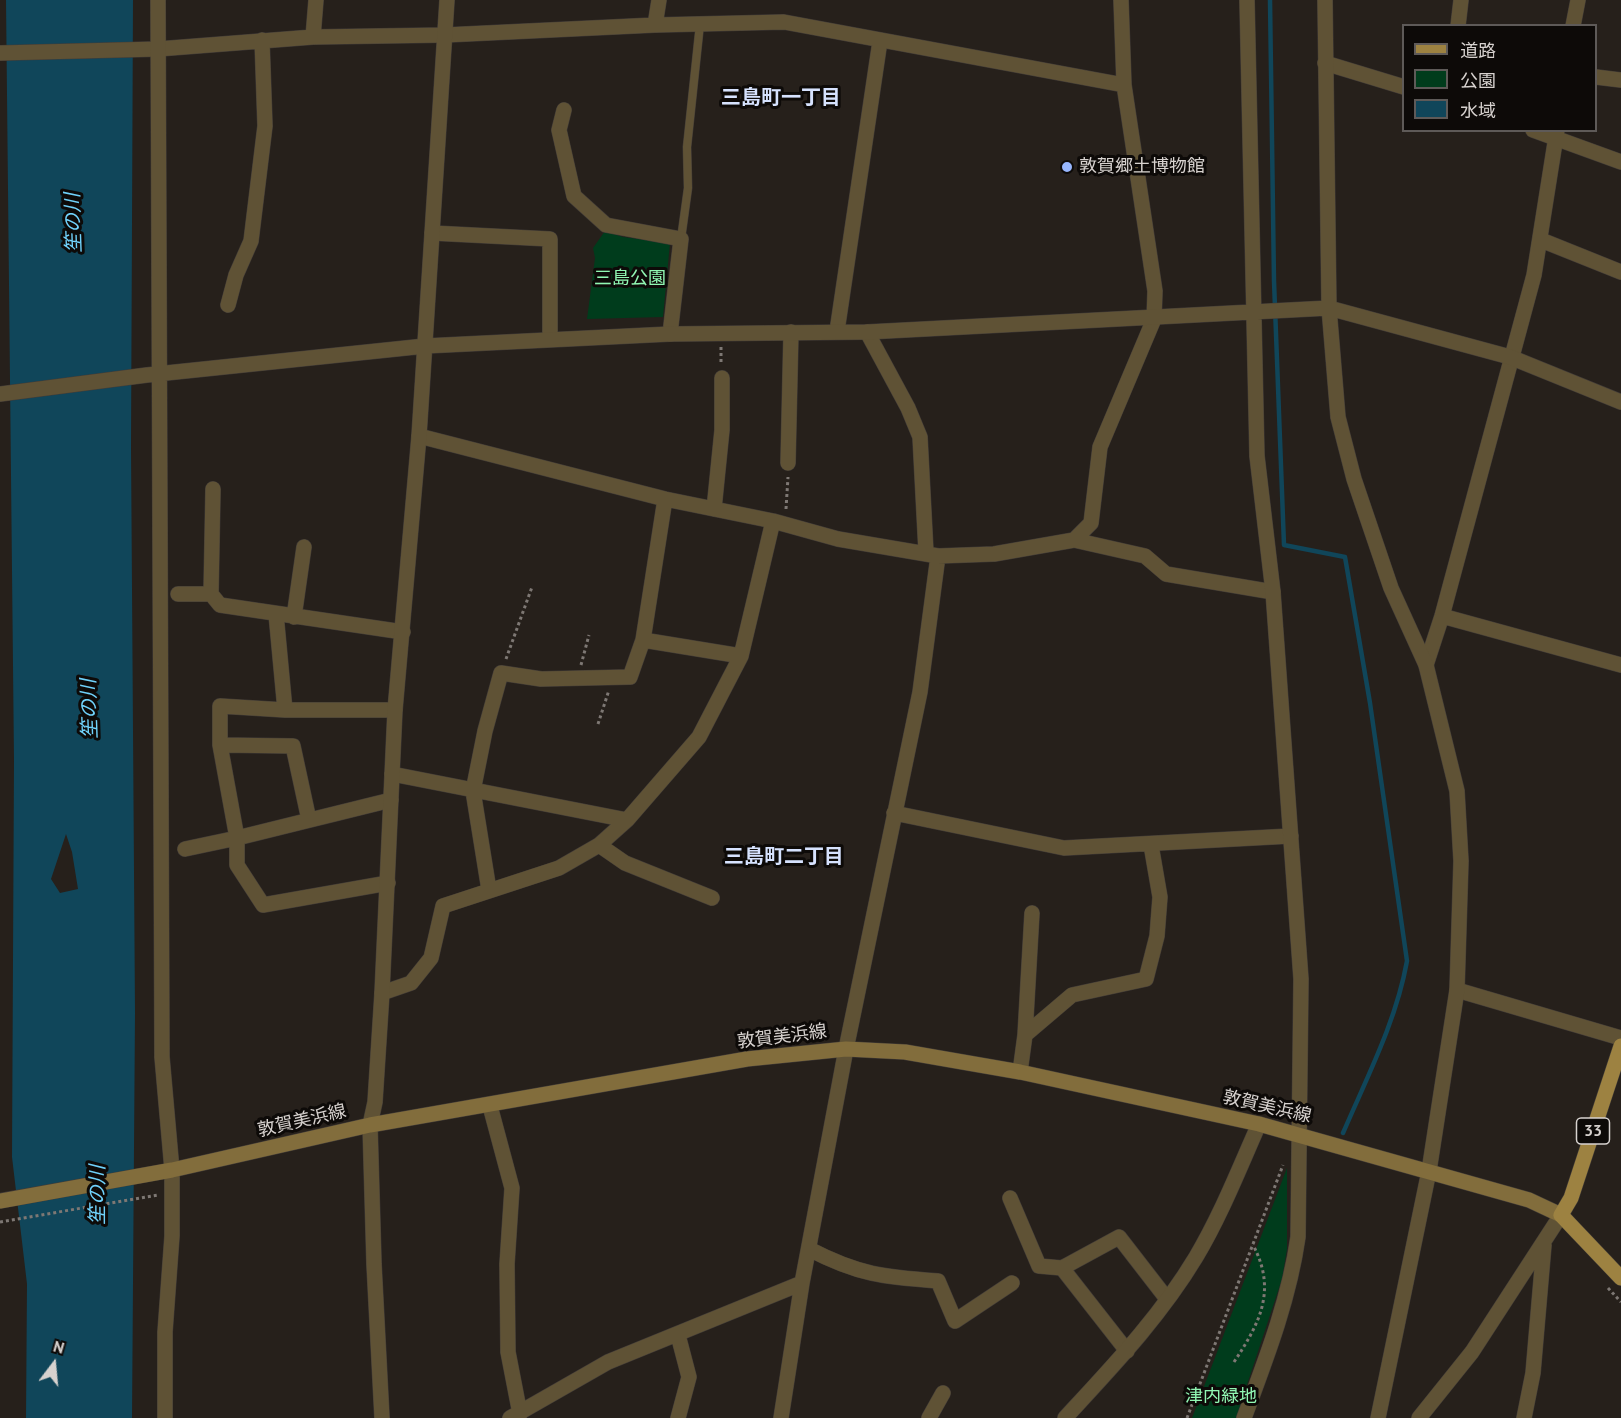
<!DOCTYPE html>
<html>
<head>
<meta charset="utf-8">
<style>
	body { margin:0 }
	#map { position:relative; width:1621px; height:1418px; overflow:hidden; background:#26201b; font-family:"PT Sans","Noto Sans JP",sans-serif }
	canvas { display:block }
	.legend { position:absolute; left:1402px; top:24px; width:195px; height:108px; box-sizing:border-box; background:#0d0a08; border:2px solid #5e5a58; margin:0; padding:8px 10px; list-style:none; font-size:18px; color:#d7d2cf }
	.legend li { display:flex; align-items:center; gap:12px; height:30px }
	.legend b { width:30px; border:2px solid #5e5a58 }
	.north { position:absolute; left:24px; top:1334px; width:60px; height:60px; -webkit-text-stroke:4px #0d0a08; paint-order:stroke; rotate:16deg; font-size:16px; font-weight:700; line-height:24px; text-align:center; color:#d7d2cf }
	.north::after { content:''; display:block; margin:auto; width:21px; height:27px; background:#d7d2cf; clip-path:polygon(50% 0,100% 100%,50% 72%,0 100%) }
</style>
</head>
<body>
<div id="map">
<canvas width="1621" height="1418"></canvas>
<ul class="legend">
<li><b style="height:8px;background:#9d8241"></b>道路</li>
<li><b style="height:16px;background:#003c1c"></b>公園</li>
<li><b style="height:16px;background:#10465a"></b>水域</li>
</ul>
<div class="north">N</div>
</div>
<script>
const ctx = document.querySelector('canvas').getContext('2d');
ctx.lineJoin = 'round';
function paint(path, color) { ctx.fillStyle = color; ctx.fill(path, 'evenodd'); }
function trace(path, color, width, dash) { ctx.strokeStyle = color; ctx.lineWidth = width; ctx.lineCap = dash ? 'butt' : 'round'; ctx.setLineDash(dash || []); ctx.stroke(path); }
function label(font, color, halo, rows, align = 'center') {
  ctx.font = font + ' "PT Sans","Noto Sans JP",sans-serif'; ctx.lineWidth = 6; ctx.setLineDash([]); ctx.textBaseline = 'middle'; ctx.strokeStyle = halo; ctx.fillStyle = color; for (const [text, x, y, turn = 0] of rows) {
    ctx.save(); ctx.translate(x, y); ctx.rotate((+turn || 0) * Math.PI / 180); ctx.textAlign = isNaN(turn) ? turn : align; if (halo) ctx.strokeText(text, 0, 0); ctx.fillText(text, 0, 0); ctx.restore();
  }
}
paint(new Path2D(`
	M605,231l18,6 47,6 -7,74 -76,2 8,-61 -2,-10z
	M1287,1168v81l-5,30 -46,139h-44z`), '#003c1c');
paint(new Path2D(`
	M6,0h127l-2,447 4,566 -3,405h-106l1,-134 -15,-127 2,-397zM66,834l6,18 6,37 -18,4 -9,-14z`), '#10465a');
trace(new Path2D(`
	M1270,0l4,281 10,264 61,12 25,146 37,258c-11,61 -40,116 -64,172`), '#10465a', 4.5);
const service = new Path2D(`
	M681,239l7,-51 -1,-41 13,-123`);
const minor = new Path2D(`
	M655,25l4,-25
	M1458,26l3,-26
	M1573,26l5,-26
	M313,37l3,-37
	M0,53l158,-4 155,-12 132,-2 210,-10 129,-3 340,63
	M1325,63l79,24
	M1596,77l25,3
	M564,110l-5,20 15,66 32,29 75,14 -11,95
	M1533,130l88,32
	M432,233l118,6v99
	M1541,240l80,32
	M228,305l8,-30 15,-34 14,-115 -3,-86
	M837,331l43,-290
	M867,332l41,76 12,29 6,115
	M419,436l246,63 108,22 65,18 100,17 56,-2 80,-14 17,-17 9,-76 54,-128 1,-28 -31,-206 -3,-85
	M788,463l3,-131
	M213,489l-2,105 9,11 183,27
	M665,499l-22,141 98,16
	M714,509l8,-79v-52
	M1074,540l71,16 21,18 107,18
	M178,594h33
	M276,614l9,96
	M1442,616l179,49
	M294,617l10,-70
	M1426,665l16,-49 92,-341 23,-145
	M220,745l73,1 16,74
	M392,774l235,46 72,-83 42,-81 32,-135
	M391,800l-154,38 -17,-93v-39l65,4h110
	M894,813l170,35 227,-12
	M599,845l26,18 87,35
	M185,849l52,-11v27l26,40 125,-22
	M489,890l-16,-99 12,-60 16,-58 40,6 89,-2 13,-37
	M1457,990l164,48
	M382,993l29,-10 20,-25 12,-52 116,-38 40,-23 28,-25
	M1025,1035l7,-122
	M1020,1072l5,-37 47,-40 74,-16 11,-43 3,-39 -9,-52
	M490,1106l22,82 -5,76 1,88 12,62
	M1010,1198l29,68 23,2
	M809,1249c50,26 75,28 129,32l17,40 57,-38
	M678,1335l11,42 -11,41
	M1127,1351l-65,-83 57,-31 48,62
	M510,1418l98,-56 194,-79
	M781,1418l21,-135 44,-234 74,-357 18,-136
	M929,1418l14,-25
	M1419,1418l53,-66 89,-137
	M1524,1418l9,-45 11,-128`);
const tertiary = new Path2D(`
	M158,0l4,1057 10,113v66l-7,96v86
	M1325,0l4,308 9,109 16,62 37,109 35,77 31,126 4,70 -4,129 -28,181 -51,247
	M0,394l147,-19 278,-29 245,-12 197,-2 462,-24 181,49 111,45
	M382,1418l-8,-154 -4,-139 5,-23 7,-109 13,-283 24,-274 28,-436
	M1065,1418c47,-51 95,-101 131,-161 25,-42 43,-88 63,-133
	M1244,1418c22,-59 45,-118 54,-181l3,-258 -28,-387 -16,-136 -10,-456`);
const secondary = new Path2D(`
	M0,1201l172,-31 198,-45 377,-66 99,-10 59,3 115,20 239,52 270,76 32,15`);
const primary = new Path2D(`
	M1621,1046l-50,152 -10,17 60,63`);
trace(service, '#423c38', 9);
trace(minor, '#423c38', 16);
trace(tertiary, '#423c38', 16);
trace(secondary, '#423c38', 16);
trace(primary, '#423c38', 16);
trace(new Path2D(`
	M721,347v17
	M786,509l2,-32
	M506,659l26,-72
	M581,665l8,-30
	M598,724l11,-34
	M0,1222l158,-27
	M1608,1288l13,14
	M1234,1362c26,-39 43,-72 19,-117
	M1187,1418l96,-253`), '#7e7874', 3, [3, 3]);
trace(service, '#5f5235', 8);
trace(minor, '#5f5235', 15);
trace(tertiary, '#5f5235', 15);
trace(secondary, '#826d3c', 15);
trace(primary, '#9d8241', 15);
for (const [x, y, r, color] of [
	[1067,167,6,"#97b6fd"]
]) { const dot = new Path2D(); dot.arc(x, y, r, 0, 2 * Math.PI); ctx.fillStyle = color; ctx.fill(dot); trace(dot, '#0d0a08', 2); }
for (const [x, y, w] of [
	[1593,1131,33]
]) { const box = new Path2D(); box.roundRect(x - w / 2, y - 13, w, 26, 4.5); ctx.fillStyle = '#0d0a08'; ctx.fill(box); trace(box, '#d7d2cf', 1.5); }
label('bold 16px', '#d7d2cf', null, [
	["33",1593,1131]
]);
label('18px', '#d7d2cf', '#0d0a08', [
	["敦賀郷土博物館",1079,167]
], 'left');
label('18px', '#91f7b3', '#0d0a08', [
	["三島公園",630,279],
	["津内緑地",1221,1397]
]);
label('18px', '#d7d2cf', '#0d0a08', [
	["敦賀美浜線",782,1037,-7],
	["敦賀美浜線",1267,1107,13],
	["敦賀美浜線",302,1121,-13]
]);
label('bold 20px', '#d6e2fe', '#0d0a08', [
	["三島町一丁目",781,98],
	["三島町二丁目",784,857]
]);
label('italic 20px', '#70d2fb', '#0d0a08', [
	["笙の川",74,223,-92],
	["笙の川",90,709,-92],
	["笙の川",98,1195,-90]
]);
</script>
</body>
</html>
